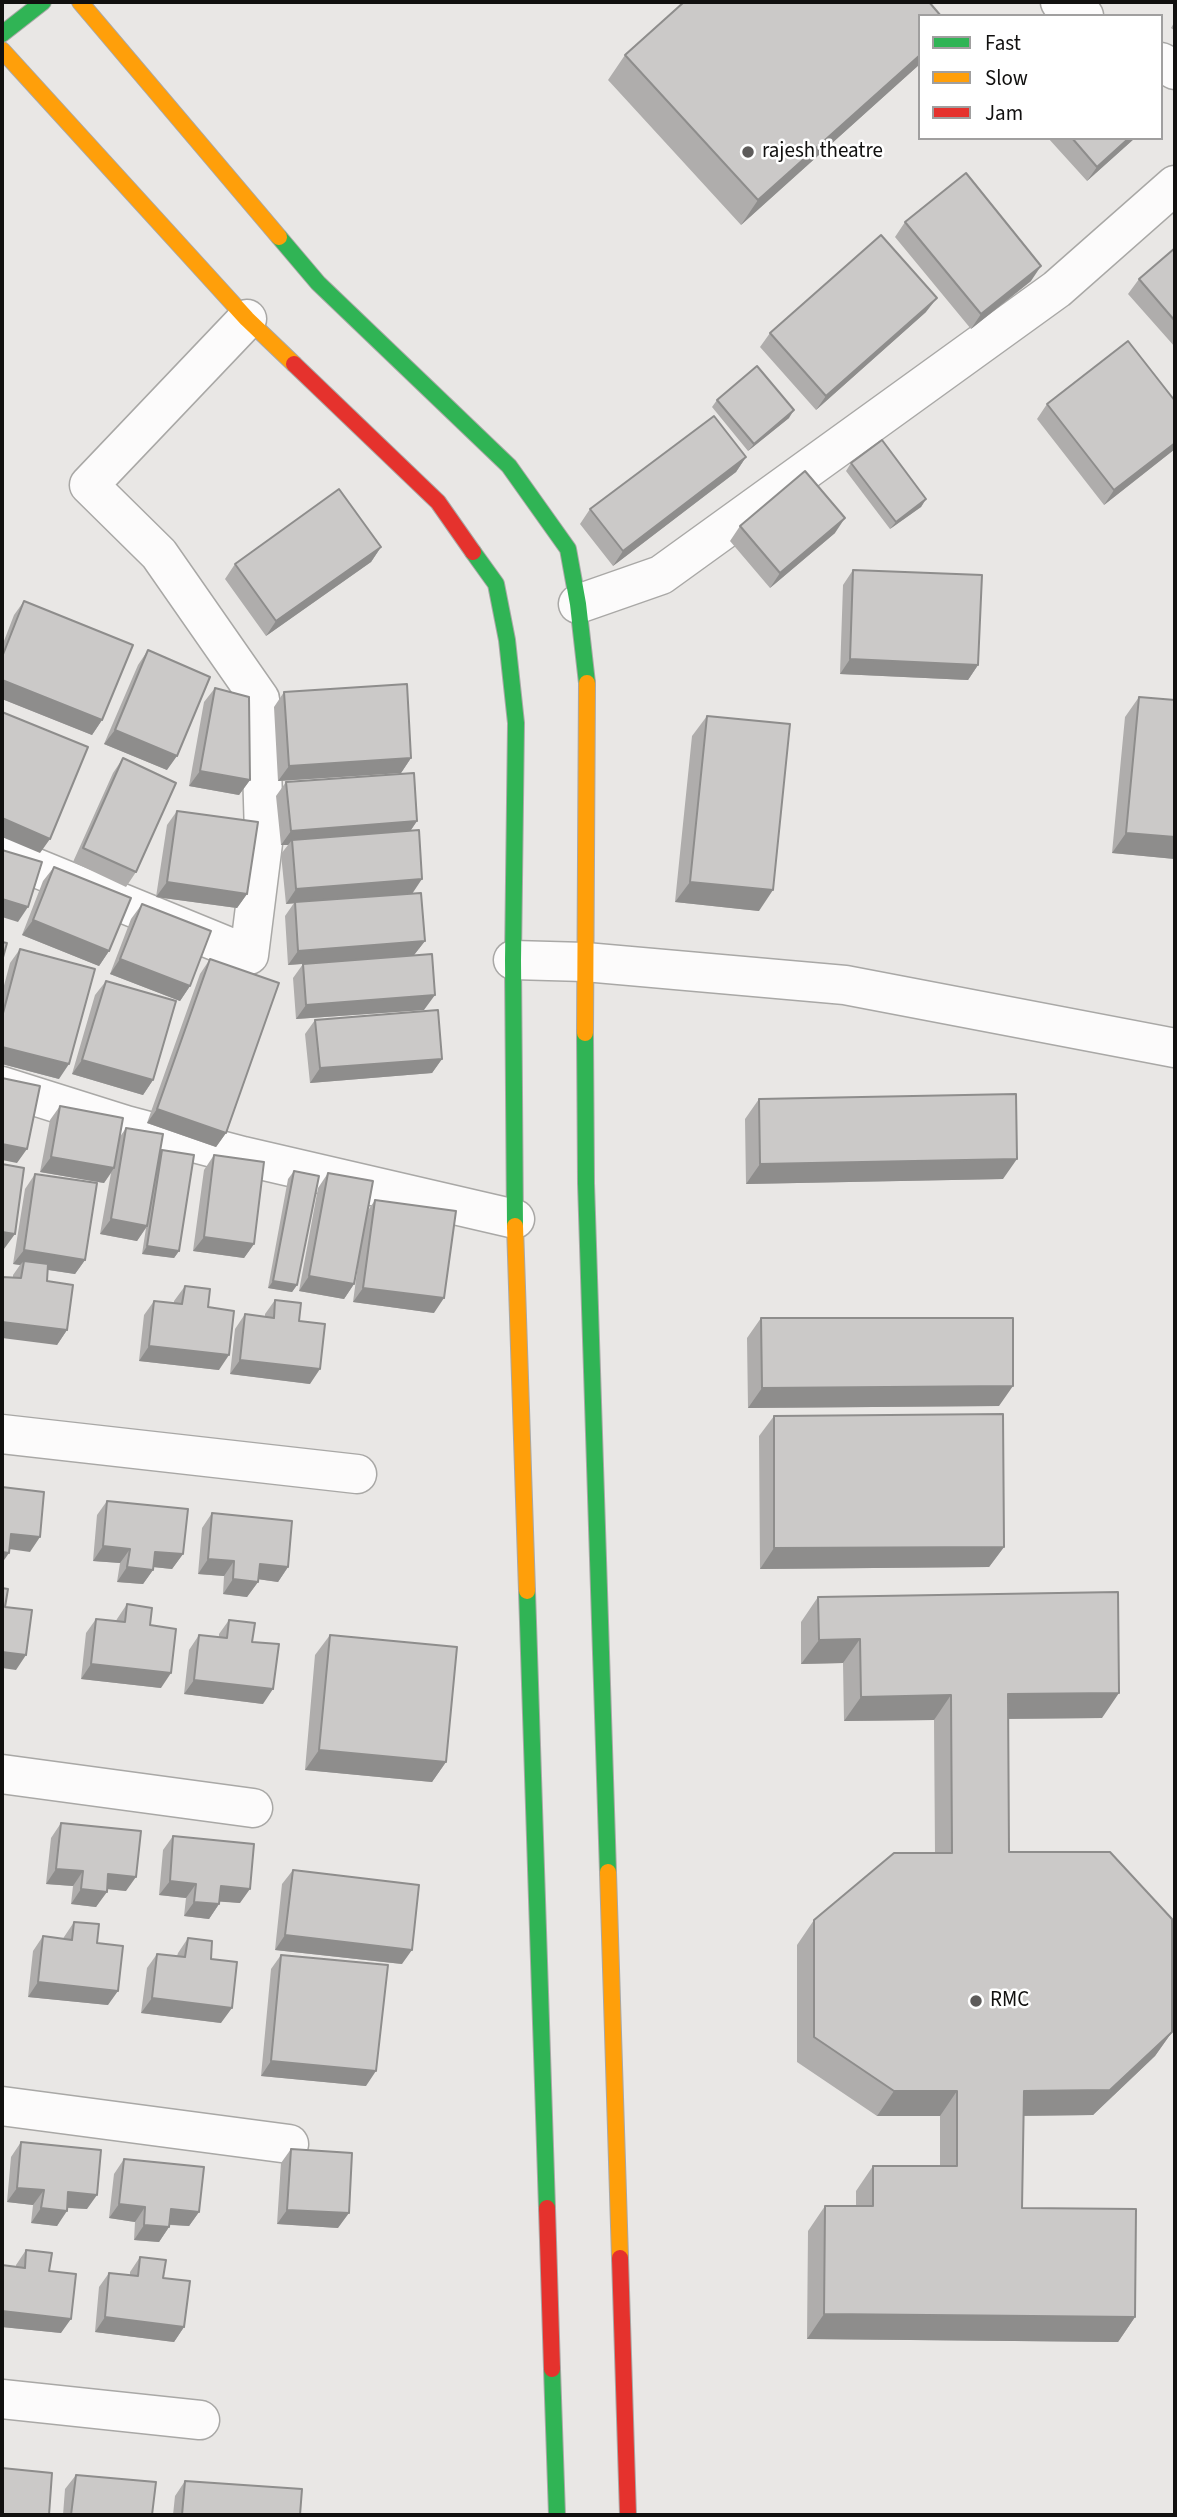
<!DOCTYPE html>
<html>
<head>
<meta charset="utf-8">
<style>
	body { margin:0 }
	#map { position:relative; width:1177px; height:2517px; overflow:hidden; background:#e9e7e5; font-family:"Source Sans 3",sans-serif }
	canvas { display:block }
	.frame { position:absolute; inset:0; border:4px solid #11100f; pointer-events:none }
	.legend { position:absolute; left:918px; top:14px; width:245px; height:126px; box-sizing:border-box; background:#fff; border:2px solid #a09f9f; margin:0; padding:9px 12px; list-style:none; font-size:21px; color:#11100f }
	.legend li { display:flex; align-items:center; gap:14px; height:35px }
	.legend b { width:35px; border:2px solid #a09f9f }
</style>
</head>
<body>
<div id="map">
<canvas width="1177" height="2517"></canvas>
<div class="frame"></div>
<ul class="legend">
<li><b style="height:9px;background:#30b455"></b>Fast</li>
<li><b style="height:9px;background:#ff9f0a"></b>Slow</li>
<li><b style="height:9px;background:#e5322d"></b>Jam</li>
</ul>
</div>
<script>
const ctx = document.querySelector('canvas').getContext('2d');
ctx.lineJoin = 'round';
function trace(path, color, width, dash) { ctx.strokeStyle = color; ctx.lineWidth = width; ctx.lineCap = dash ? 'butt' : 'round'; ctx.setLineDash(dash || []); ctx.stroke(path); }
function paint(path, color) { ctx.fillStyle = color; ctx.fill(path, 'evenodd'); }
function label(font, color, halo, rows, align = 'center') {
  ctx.font = font + ' "Source Sans 3",sans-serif'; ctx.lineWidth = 5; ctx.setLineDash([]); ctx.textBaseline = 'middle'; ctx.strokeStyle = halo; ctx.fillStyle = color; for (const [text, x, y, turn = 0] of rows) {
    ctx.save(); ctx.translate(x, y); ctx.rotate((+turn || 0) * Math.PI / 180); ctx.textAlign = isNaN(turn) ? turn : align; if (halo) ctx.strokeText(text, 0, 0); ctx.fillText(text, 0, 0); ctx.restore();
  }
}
const street = new Path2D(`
	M1060,2l24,14
	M1161,62l14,8
	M578,604l83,-29 396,-286 118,-104
	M2,854l247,101 15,-120 -4,-136 -101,-145 -70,-69 158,-166
	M513,960l72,2 260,23 330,63
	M2,1086l124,39 117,31 272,63
	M2,1434l355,40
	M2,1774l251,34
	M2,2106l287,38
	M2,2399l198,21`);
const fast = new Path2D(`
	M2,34l41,-32
	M279,237l39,46 191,183 59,83 10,55 9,79
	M473,552l23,32 11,56 9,83 -3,237 2,266
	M585,1033l1,150 22,689
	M527,1591l20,617
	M552,2369l5,146`);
const slow = new Path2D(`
	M80,2l199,235
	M2,50l245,269 47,45
	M585,1033l2,-350
	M515,1226l12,365
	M608,1872l12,386`);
const jam = new Path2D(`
	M294,364l144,138 35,50
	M547,2208l5,161
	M620,2258l8,257`);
trace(street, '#a9a8a6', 41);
trace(fast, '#a9a8a6', 18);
trace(slow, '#a9a8a6', 18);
trace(jam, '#a9a8a6', 18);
trace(street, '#fcfbfb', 38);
trace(fast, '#30b455', 16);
trace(slow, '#ff9f0a', 16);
trace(jam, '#e5322d', 16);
paint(new Path2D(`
	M920,16v48l-179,161 -133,-145 17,-25z
	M1175,21v10l-4,-3z
	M1048,138h87l-48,43z
	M905,222l126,59 -60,48 -76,-92z
	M1175,248v99l-47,-53 11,-15z
	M926,312l-110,98 -56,-63 10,-14z
	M717,400l72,18 -41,33 -36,-44z
	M1175,401v48l-71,56 -67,-86 10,-15z
	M746,457l-10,15 -123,94 -33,-42 10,-15z
	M851,463l75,36 -5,8 -31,22 -44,-58z
	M740,526l95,7 -65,55 -40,-47z
	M381,547l-10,15 -105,74 -41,-57 10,-15z
	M853,570l125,95 -10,15 -128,-6 3,-89z
	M24,601l78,119 -10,15 -90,-36v-53l12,-31z
	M148,650l19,120 -63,-26 34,-79z
	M215,688l35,92 -11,15 -50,-9 15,-84z
	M284,692l127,66 -10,15 -123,8 -4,-74z
	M1139,697l36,162 -63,-6 13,-136z
	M707,716l52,195 -84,-9 17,-166z
	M123,758l13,114 -10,15 -53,-25 40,-89z
	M286,782l131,39 -7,10 2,62 13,48 -11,14 10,55 -128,9 -3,-41 10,-14 -15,1 -3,-49 9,-13 -8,1 -5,-50 7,-9h-7l-5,-49z
	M177,811l70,83 -10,14 -81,-11 11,-72z
	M54,867l55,84 -10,15 -77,-31 21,-54z
	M142,904l48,82 -10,15 -70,-27 21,-55z
	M20,949l39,130 -57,-15v-71l8,-30z
	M210,959l16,174 -10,14 -69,-24 53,-149z
	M106,981l47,99 -10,15 -71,-21 23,-79z
	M315,1020l127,39 -10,14 -122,10 -5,-49z
	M759,1099l244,80 -257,5 -1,-65z
	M60,1106l59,32 7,-10 33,26 3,-4 17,101 -5,7 -32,-4 4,-26 -9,13 -37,-7 11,-61 -7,10 -64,-11 10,-52z
	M214,1155l40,89 -10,14 -51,-7 11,-81z
	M294,1171l3,114 -5,7 -24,-4 20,-109z
	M328,1173l39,39 8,-12 59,113 -81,-11 7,-52 -6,34 -10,15 -45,-8 19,-103z
	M35,1174l50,86 -10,14 -27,-4 -1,11 20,49 -10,15 -44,-67v-3l7,-10 -7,-1 12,-75z
	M185,1286l23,21 11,63 -80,-9 5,-46 10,-14 20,2v-2z
	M275,1300l24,21 11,63 -80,-10 5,-45 10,-15 20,3v-3z
	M761,1318l238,88 -251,2 -1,-70z
	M774,1416l230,131 -15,20 -229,2 -1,-133z
	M107,1501l76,53 -11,15 -19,-2v3l-10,14 -26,-2 3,-19 -27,-2 4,-46z
	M212,1513l76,54 -10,15 -20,-3v3l-11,15 -24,-3 1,-18 -26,-2 4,-46z
	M818,1597l284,121 -94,1 1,133 163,180 -17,24 -62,59 -69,1 -2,92 113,109 -17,25 -311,-3 1,-108 17,-25h31v-15l17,-25h67v-50h-63l-80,-54v-117l17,-25 121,-67 -1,-133 -90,1 -1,-58 -42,1v-42z
	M127,1604l23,21 11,63 -80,-9 5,-46 10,-14 20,2 1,-2z
	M229,1620l34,84 -79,-10 5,-44 10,-15 20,2v-3z
	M330,1635l116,127 -14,20 -127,-12 10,-115z
	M61,1823l65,68 -19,-2 -11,18 -25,-3 2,-18 -27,-2 5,-46z
	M173,1836l67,67 -21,-2v3l-10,15 -25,-3 2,-18 -27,-3 4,-45z
	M293,1870l109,94 -127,-14 7,-66z
	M74,1922l34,83 -80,-8 5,-46 10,-15 20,3 1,-2z
	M188,1938l23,21 10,64 -80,-10 6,-45 10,-14 20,2 1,-3z
	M281,1955l85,131 -105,-10 10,-107z
	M21,2142l66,67 -20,-1 -10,18 -26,-3 2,-18 -26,-3 4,-45z
	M291,2149l47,79 -61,-4 4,-61z
	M124,2159l75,53 -10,14 -19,-1 -1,2 -10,15 -25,-2 1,-18 -26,-4 5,-44z
	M26,2250l23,21 12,62 -59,-6v-62l14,2v-2z
	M140,2257l23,21 21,49 -10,15 -79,-10 4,-45 10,-14 21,2v-3z
	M76,2475l76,40h-89l2,-26z
	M185,2481l115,34h-127l2,-19z`), '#afadac');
paint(new Path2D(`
	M920,55v9l-179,161 17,-25z
	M1129,138h6l-48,43 10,-14z
	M1041,266l-10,15 -60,48 10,-15z
	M937,298l-11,14 -110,98 10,-14z
	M794,410l-5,8 -41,33 6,-7z
	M1175,443v6l-71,56 10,-15z
	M746,457l-10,15 -123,94 10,-15z
	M926,499l-5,8 -31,22 6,-7z
	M845,518l-10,15 -65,55 10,-15z
	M381,547l-10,15 -105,74 10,-15z
	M850,659l128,6 -10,15 -128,-6z
	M2,680l100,40 -10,15 -90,-36z
	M115,730l62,26 -10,14 -63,-26z
	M411,758l-10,15 -123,8 11,-15z
	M200,771l50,9 -11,15 -50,-9z
	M2,818l48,21 -10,14 -38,-16z
	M417,821l-10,15 -115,4 -4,5h-7l10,-14z
	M1126,833l49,4v22l-63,-6z
	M422,879l-10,15 -126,10 10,-15z
	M167,882l80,12 -10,14 -81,-11z
	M690,882l83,8 -14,21 -84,-9z
	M2,899l26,8 -10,15 -16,-5z
	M33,920l76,31 -10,15 -77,-31z
	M425,941l-11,14 -126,10 10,-14z
	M120,959l70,27 -10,15 -70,-27z
	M435,995l-11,15 -128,9 10,-14z
	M2,1047l67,17 -10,15 -57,-15z
	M442,1059l-10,14 -122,10 10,-15z
	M82,1060l71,20 -10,15 -71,-21z
	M157,1109l69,24 -10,14 -69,-24z
	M2,1144l25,5 -10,14 -15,-3z
	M51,1157l63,11 -10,15 -64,-11z
	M1017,1159l-14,20 -257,5 14,-20z
	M111,1219l36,7 -10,15 -37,-7z
	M2,1232l13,2 -11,15h-2z
	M204,1237l50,7 -10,14 -51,-7z
	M147,1246l32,5 -5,7 -32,-4z
	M24,1250l61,10 -10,14 -52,-8 1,-5 -4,4 -7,-1z
	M309,1276l45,8 -10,15 -45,-8z
	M273,1281l24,4 -5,7 -24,-4z
	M363,1288l81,10 -10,15 -81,-11z
	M2,1322l65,8 -10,15 -55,-7z
	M149,1346l80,9 -10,15 -80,-9z
	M240,1360l80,9 -10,15 -80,-10z
	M1013,1386l-14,20 -251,2 14,-20z
	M11,1534l29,3 -10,15 -28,-4z
	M103,1546l27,3 -10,14 -27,-2z
	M1004,1547l-15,20 -229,2 14,-21z
	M2,1552l7,1 -7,10z
	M155,1552l28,2 -11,15 -28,-3z
	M208,1559l26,2 -10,15 -26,-2z
	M260,1564l28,3 -10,15 -28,-4z
	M127,1567l26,3 -10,14 -26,-2z
	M233,1579l25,3 -11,15 -24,-3z
	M860,1639l-17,24 -42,1 18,-24z
	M2,1652l24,3 -10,15 -14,-2z
	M91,1664l80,9 -10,15 -80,-9z
	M194,1680l79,9 -10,15 -79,-10z
	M1119,1693l-17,25 -111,1 17,-25z
	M951,1695l-17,25 -90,1 17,-24z
	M319,1750l127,12 -14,20 -127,-12z
	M56,1869l27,2 -10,15 -27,-2z
	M108,1874l28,3 -10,14 -28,-3z
	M170,1881l26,3 -10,14 -27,-3z
	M221,1886l29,3 -10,14 -29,-2z
	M81,1889l26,3 -11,15 -25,-3z
	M194,1902l25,2 -10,15 -25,-3z
	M285,1935l127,15 -10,14 -127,-14z
	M38,1982l80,9 -10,14 -80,-8z
	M152,1998l80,10 -11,15 -80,-10z
	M1172,2032l-17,24 -62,59 -86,1 17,-25z
	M271,2061l105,10 -10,15 -105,-10z
	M894,2091h63l-17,25h-63z
	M17,2188l27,2 -11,15 -26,-3z
	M68,2192l29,3 -10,14 -29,-2z
	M119,2204l26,3 -10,15 -26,-4z
	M41,2208l26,3 -10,15 -26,-3z
	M171,2209l28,3 -10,14 -28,-2z
	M287,2210l62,3 -11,15 -61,-4z
	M144,2225l25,2 -10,15 -25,-2z
	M2,2311l69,8 -10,14 -59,-6z
	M824,2314l311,3 -17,25 -311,-3z
	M105,2317l79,10 -10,15 -79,-10z`), '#8e8d8c');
const building = new Path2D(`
	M684,2h245l12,14h-21v39l-162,145 -133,-145z
	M1072,138h57l-32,29z
	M966,173l75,93 -60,48 -76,-92z
	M881,235l56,63 -111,98 -56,-63z
	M1175,248v73l-36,-42z
	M1128,341l47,60v42l-61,47 -67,-86z
	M757,366l37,44 -40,34 -37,-44z
	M714,416l32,41 -123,94 -33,-42z
	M882,440l44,59 -30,23 -45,-59z
	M805,471l40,47 -65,55 -40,-47z
	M339,489l42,58 -105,74 -41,-57z
	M853,570l129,5 -4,90 -128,-6z
	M24,601l109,44 -31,75 -100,-40v-23z
	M148,650l62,27 -33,79 -62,-26z
	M407,684l4,74 -122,8 -5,-74z
	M215,688l34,9 1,83 -50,-9z
	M1139,697l36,3v137l-49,-4z
	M2,712l86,35 -38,92 -48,-21z
	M707,716l83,8 -17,166 -83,-8z
	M123,758l53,25 -40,89 -53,-24z
	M414,773l3,48 -126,10 -5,-49z
	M177,811l81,11 -11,72 -80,-12z
	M419,830l3,49 -126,10 -4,-49z
	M2,850l40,12 -14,45 -26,-8z
	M54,867l77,31 -22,53 -76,-31z
	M421,893l4,48 -127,10 -3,-49z
	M142,904l69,27 -21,55 -70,-27z
	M2,942l5,1 -5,18z
	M20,949l75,20 -26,95 -67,-17v-30z
	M432,954l3,41 -129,10 -3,-41z
	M210,959l69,24 -53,150 -69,-24z
	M106,981l70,20 -23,79 -71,-20z
	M438,1010l4,49 -122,9 -5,-48z
	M2,1078l38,8 -13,63 -25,-5z
	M1016,1094l1,65 -257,5 -1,-65z
	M60,1106l63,12 -9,50 -63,-11z
	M126,1128l37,6 -16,92 -36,-7z
	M162,1150l32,5 -15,96 -32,-5z
	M214,1155l50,7 -10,82 -50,-7z
	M2,1164l22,4 -9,66 -13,-2z
	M294,1171l25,5 -22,109 -24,-4z
	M328,1173l45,8 -19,103 -45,-8z
	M35,1174l62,9 -12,77 -61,-10z
	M375,1200l81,11 -12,87 -81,-10z
	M24,1261l24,3 -1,17 26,4 -6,45 -65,-8v-45l19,1z
	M185,1286l25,3 -2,18 26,4 -5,44 -80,-9 5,-45 28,3z
	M275,1300l26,3 -2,18 26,3 -5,45 -80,-9 5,-46 29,4z
	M761,1318h252v68l-251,2z
	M1003,1414l1,133 -230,1v-132z
	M2,1487l42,5 -4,45 -29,-3 -2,19 -7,-1z
	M107,1501l81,8 -5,45 -28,-2 -2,18 -26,-3 3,-18 -27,-3z
	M212,1513l80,8 -4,46 -28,-3 -2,18 -25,-3 1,-18 -26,-2z
	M2,1588l6,1 -3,18 27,3 -6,45 -24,-3z
	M1118,1592l1,101 -111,1 1,158h101l62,67v113l-62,58 -86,1 -2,117 114,1 -1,108 -311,-3 1,-108h48v-40h84v-75h-63l-80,-54v-117l80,-67h58l-1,-158 -90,2 -1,-58 -41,1 -1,-43z
	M127,1604l25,4 -2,17 26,4 -5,44 -80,-9 5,-45 29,3z
	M229,1620l26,3 -3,19 27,2 -6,45 -79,-9 5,-45 28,3z
	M330,1635l127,12 -11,115 -127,-12z
	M61,1823l80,8 -5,46 -28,-3 -1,18 -26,-3 2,-18 -27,-2z
	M173,1836l81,8 -4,45 -29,-3 -2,18 -25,-2 2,-18 -26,-3z
	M293,1870l126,15 -7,65 -127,-15z
	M74,1922l25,2 -2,19 26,3 -5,45 -80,-9 5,-46 29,4z
	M188,1938l24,3 -1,18 26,3 -5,46 -80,-10 5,-44 28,3z
	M281,1955l107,10 -12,106 -105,-10z
	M21,2142l80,8 -4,45 -29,-3 -1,19 -26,-3 3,-18 -27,-2z
	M291,2149l61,4 -3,60 -62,-3z
	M124,2159l80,8 -5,45 -28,-3 -2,18 -25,-2 1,-18 -26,-3z
	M26,2250l26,3 -3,18 27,3 -5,45 -69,-8v-46l23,3z
	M140,2257l26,3 -3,18 27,3 -6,46 -79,-10 4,-44 29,3z
	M2,2468l50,5 -3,42h-47z
	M76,2475l80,7 -4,33h-81z
	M185,2481l117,8 -2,26h-118z`);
paint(building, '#cbc9c8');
trace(building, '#8e8d8c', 2);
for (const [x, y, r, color] of [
	[748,152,7,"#5d5b5a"],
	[976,2001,7,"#5d5b5a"]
]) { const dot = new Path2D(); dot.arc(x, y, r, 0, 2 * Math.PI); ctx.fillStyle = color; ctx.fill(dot); trace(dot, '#fff', 2.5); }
label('21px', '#11100f', '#fff', [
	["rajesh theatre",762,152],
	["RMC",990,2001]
], 'left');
</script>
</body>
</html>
